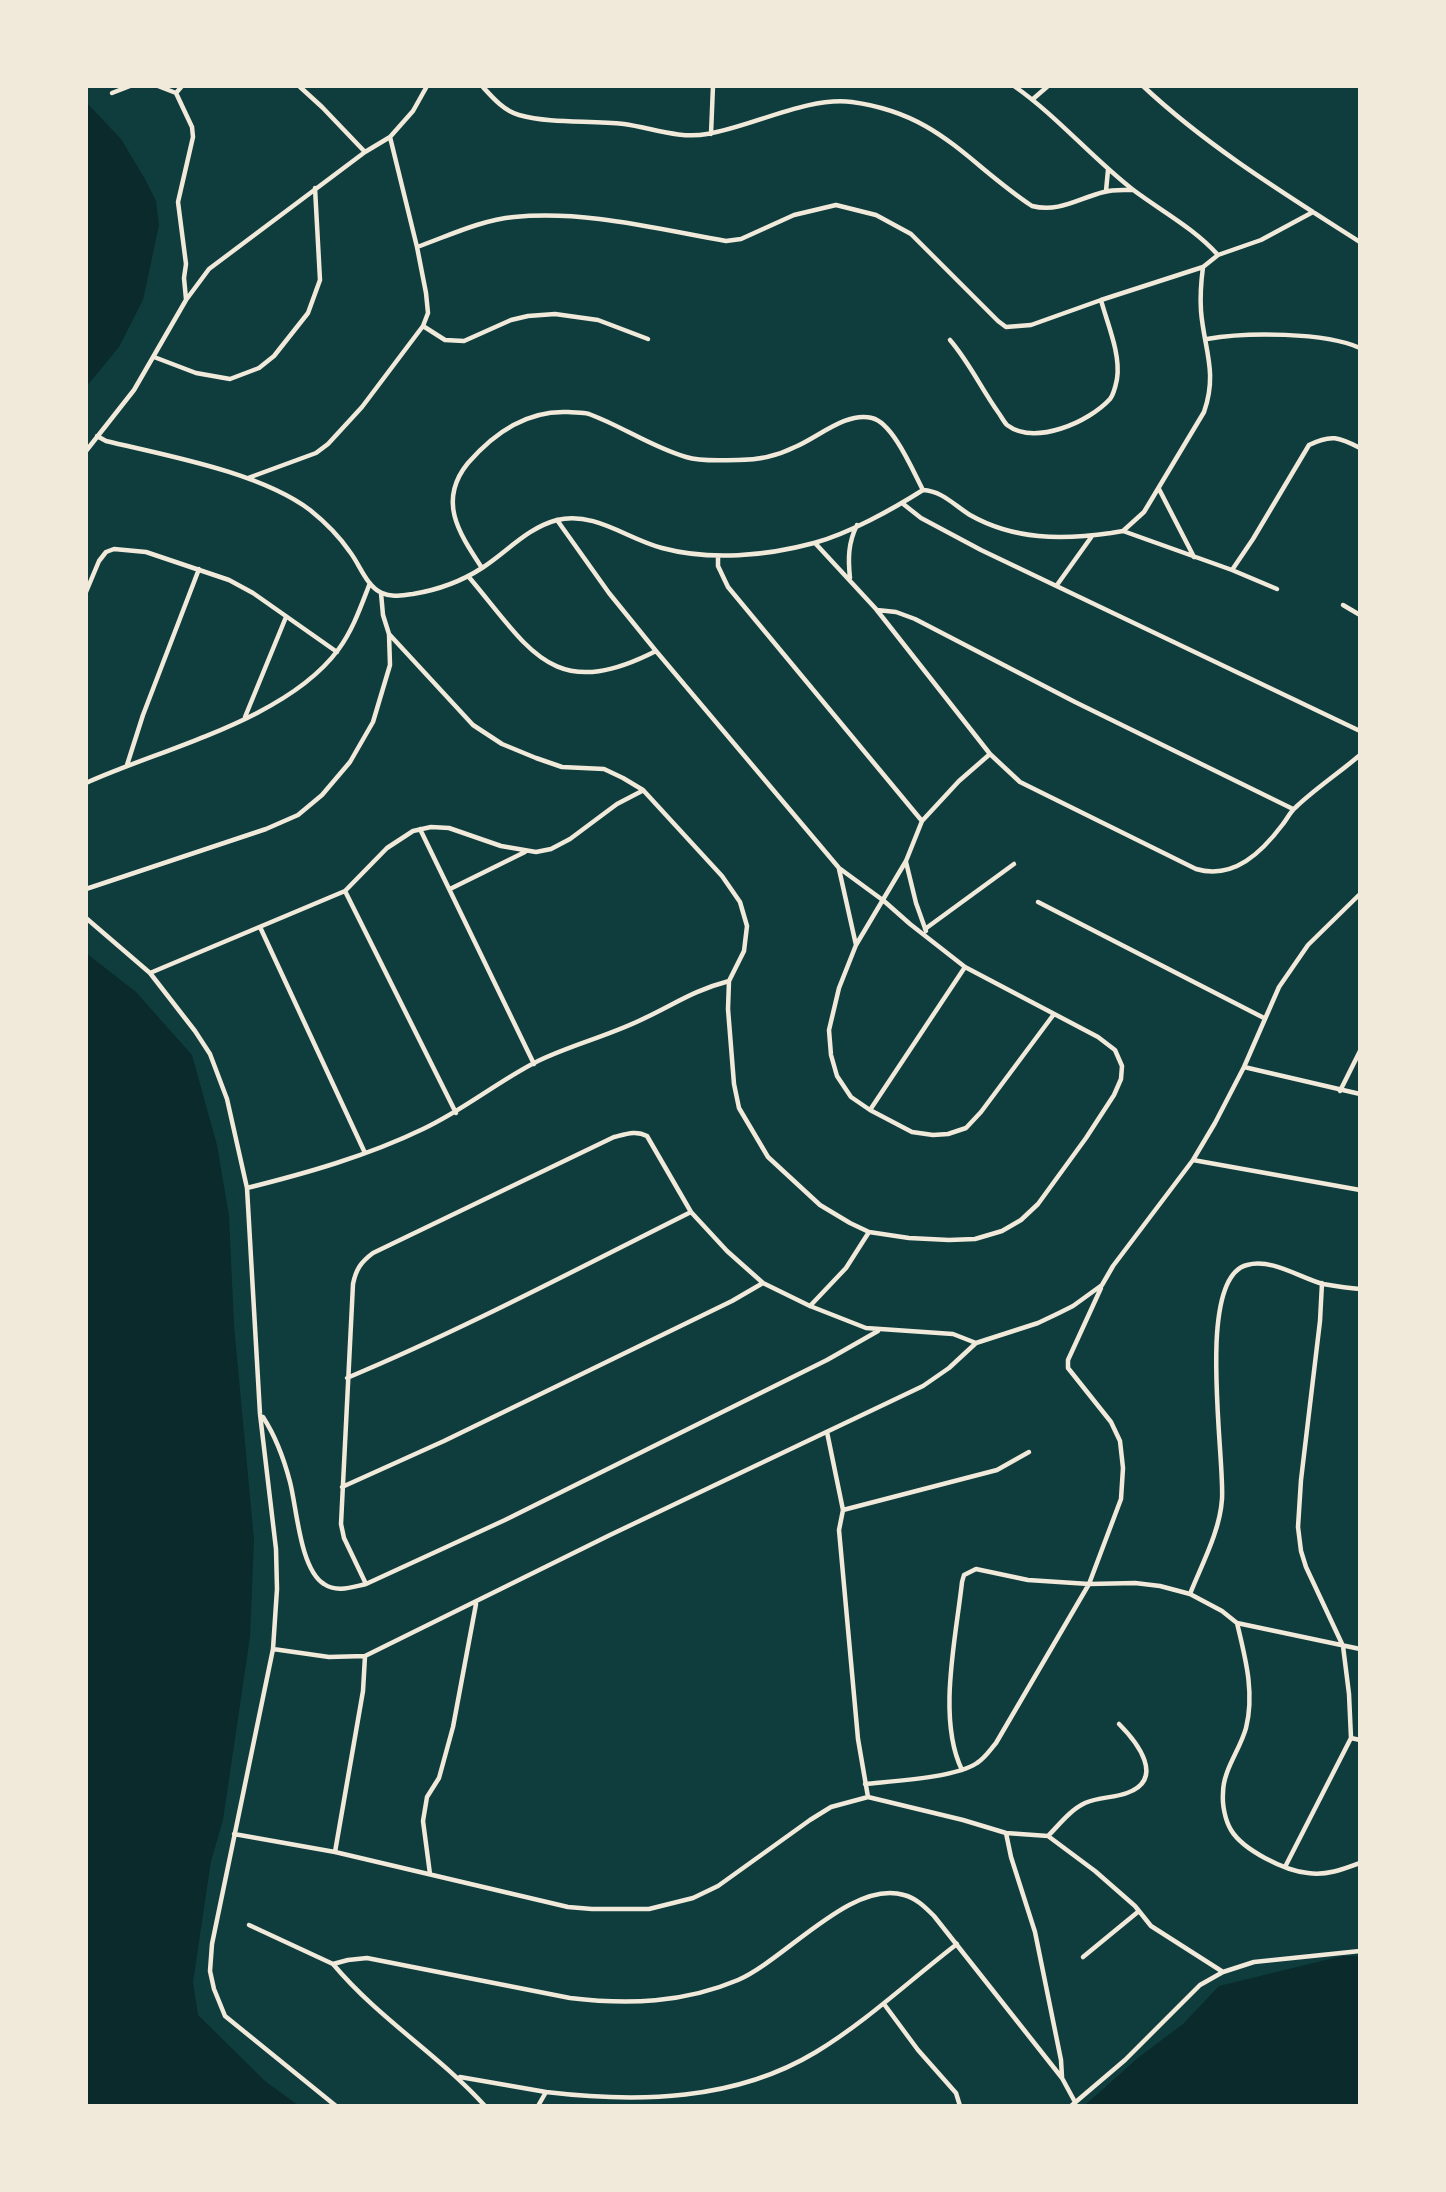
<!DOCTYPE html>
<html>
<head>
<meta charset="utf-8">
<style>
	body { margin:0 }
	#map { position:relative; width:1446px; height:2192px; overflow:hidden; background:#0f3d3e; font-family:"Noto Sans",sans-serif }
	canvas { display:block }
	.frame { position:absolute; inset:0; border:88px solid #f1e9da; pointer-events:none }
</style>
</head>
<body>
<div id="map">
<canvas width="1446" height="2192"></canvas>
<div class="frame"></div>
</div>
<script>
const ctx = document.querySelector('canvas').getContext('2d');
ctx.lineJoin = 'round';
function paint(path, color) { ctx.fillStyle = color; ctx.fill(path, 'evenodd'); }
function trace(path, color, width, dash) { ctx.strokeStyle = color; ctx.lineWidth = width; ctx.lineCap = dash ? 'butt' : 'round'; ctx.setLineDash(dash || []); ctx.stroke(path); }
paint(new Path2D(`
	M86,102l35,37 24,40 11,22 3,24 -16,75 -24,47 -33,40z
	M86,953l50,39 56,63 25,90 12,71 5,109 20,215 -4,97 -27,183 -12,41 -18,121 5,33 67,66 34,25h-213z
	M1342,1956h18v150h-276l55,-49 44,-33 36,-38z`), '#0a2a2b');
trace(new Path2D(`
	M158,86l18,7
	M182,86l-6,7 16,34 1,10 -15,65 8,62 -2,14 2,21
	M299,86l23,21 43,45
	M482,86c10,11 22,25 37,29 33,9 70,5 105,9 28,4 55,15 83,10 44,-7 101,-38 145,-32 87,12 114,60 180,104 27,7 47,-8 72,-14 9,-3 20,-2 29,-2
	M1014,86c43,30 77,71 118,103 29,22 62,39 86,66
	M1143,86c65,61 142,108 217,156
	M112,93l18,-7
	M1033,99l15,-13
	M711,134l2,-48
	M1106,191l2,-21
	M417,247c31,-11 64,-27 97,-30 71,-7 143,12 212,24l15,-2 53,-24 42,-10 40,10 35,19 87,87 8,6 25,-2 70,-25 102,-33
	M423,326l22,14 19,1 47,-21 17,-4 27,-2 43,6 50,19
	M1207,339c39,-7 118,-7 153,9
	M950,340c19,22 31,48 48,72 3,4 6,10 9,13 28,21 82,-3 103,-26 4,-5 6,-15 7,-20 4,-25 -10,-56 -16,-79
	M154,357l42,16 34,6 29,-11 15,-12 34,-43 12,-33 -5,-92
	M97,436l9,5c62,15 153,31 204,69 15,12 29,26 40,42 10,13 17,35 32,41 10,5 21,2 31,1 24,-4 49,-13 69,-26 25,-16 45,-40 75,-48 38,-9 70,19 105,28 48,13 104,8 152,-5 34,-9 79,-34 109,-53 19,1 31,15 47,25 44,25 92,25 141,18l12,-2 21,-19 60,-100c14,-40 0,-63 -3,-101 -1,-15 0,-29 2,-44l15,-12 43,-15 52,-28
	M86,451l48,-61 52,-90 23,-31 156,-117 25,-15 23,-26 14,-25
	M248,478l68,-25 12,-9 34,-37 61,-81 5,-13 -2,-20 -9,-46 -27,-110
	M1159,489l35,68
	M902,503l19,15 60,32 379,181
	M1123,531l109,39 21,-31 56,-94c22,-11 30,-8 51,3
	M815,543l61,66 114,145 30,28 176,87c38,11 66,-17 87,-45 4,-5 7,-12 13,-17 20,-19 43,-34 64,-52
	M718,556v10l10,21 194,234
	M482,568c-23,-35 -45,-67 -14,-105 26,-30 58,-53 100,-51 6,1 14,0 21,2 33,12 62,33 97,43 16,5 36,3 52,3 20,0 39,-4 57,-13 22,-9 52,-36 77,-29 21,5 41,53 51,72
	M1232,570l45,19
	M468,576c62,73 84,128 188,75
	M850,578c-2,-19 -2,-35 7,-53
	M1057,585l35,-49
	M86,592l13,-31 7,-9 8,-3 32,3 83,28 24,13 84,59
	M381,593l2,22 6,19 84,91 29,19 34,14 26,9 42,2 19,9 20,12 79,86 18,26 7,24 -3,25 -15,30 -1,28 6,75 5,24 29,49 52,48 30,18 19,9 40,6 40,2 26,-1 27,-8 19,-11 17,-16 48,-66 28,-43 7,-16 1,-13 -7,-16 -17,-13 -133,-70 -55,-43 -26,-23 -45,-33 -183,-217 -47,-58 -52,-73
	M1343,605l17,10
	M877,610l19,2 19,7 160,83 218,107
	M245,717l41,-100
	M990,754l-31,27 -37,40 -16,40 -50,84 -17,43 -10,42 2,25 6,21 14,21 19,13 42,22 21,3 15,-1 18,-6 15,-16 73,-98
	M127,765l16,-50 56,-146
	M86,783c77,-35 200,-63 252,-133 15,-20 23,-44 32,-67
	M420,829l114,235
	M906,862l10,41 10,28
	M839,869l17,76
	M86,889l180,-60 32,-14 24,-20 28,-33 23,-40 17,-57 -1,-31
	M450,889l75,-37
	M345,891l111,222
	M1038,902l226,116
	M86,918l64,55 45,58 15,23 17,45 20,89 13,226 16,135 1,40 -4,60 -61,295 -2,27 4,18 11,27 111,90
	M260,927l105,226
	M925,929l89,-65
	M150,973l195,-82 42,-43 26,-17 18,-4 18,1 52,18 35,6 15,-3 19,-10 47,-35 25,-13
	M1244,1067l116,27
	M1340,1091l20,-40
	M870,1110l95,-143
	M1193,1160l167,30
	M247,1188c60,-15 120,-32 176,-59 41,-19 75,-48 115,-68 35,-17 74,-26 109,-44 31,-15 48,-27 82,-36
	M810,1306l36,-38 23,-36
	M347,1378c117,-49 230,-109 344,-166
	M263,1417c13,20 21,42 27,65 7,27 10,87 34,102 13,9 28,3 42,0l139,-64 322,-160 51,-29
	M827,1432l16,78 -4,20 19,209 10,58
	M342,1487l102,-46 288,-140 31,-18
	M843,1510l154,-40 32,-18
	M366,1584l-22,-46 -3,-14 12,-240c3,-15 8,-22 20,-31l241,-116c12,-3 22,-7 33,-1l44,76 36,39 36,32 47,23 56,22 87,6 23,9
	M1190,1594c12,-30 30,-63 32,-95 3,-42 -27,-221 25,-234 25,-7 53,13 76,19 12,2 25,4 37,5
	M1237,1623c8,34 18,69 9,105 -6,22 -23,42 -23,65 -1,11 2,27 8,37 12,20 54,41 77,43 18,3 36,-4 52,-10
	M273,1649l56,8 36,-1 245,-121 313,-149 26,-18 27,-25 62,-20 21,-10 14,-7 29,-21 11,-19 80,-106 22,-37 29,-56 35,-80 29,-42 52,-51
	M1351,1738l9,2
	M962,1770c-25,-51 -6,-132 0,-188l2,-7 12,-6 52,11 61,4 46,-1 25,3 30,8 32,17 15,12 123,26
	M865,1784c28,-3 90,-6 112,-21 8,-5 13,-13 19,-20l93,-159 32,-85 2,-31 -3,-27 -9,-19 -43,-54v-8l33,-72
	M1006,1833l5,24 24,75 26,128 1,17
	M234,1834l101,18 233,55 24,2h57l44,-11 25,-12 92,-66 21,-13 37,-10 95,23 43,13 42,3 47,35 40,35 16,20 72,46
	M1048,1836c11,-11 22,-26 37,-33 13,-6 29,-5 42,-10 39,-14 10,-51 -8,-69
	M335,1852l28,-161 2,-35
	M1285,1867l66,-129 -2,-44 -6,-48 -37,-79 -5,-16 -3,-24 3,-47 19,-159 2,-38
	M430,1874l-7,-53 4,-24 12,-19 14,-51 23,-123
	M249,1925l84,39
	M1083,1957l56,-46
	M884,2004l34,46 38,43 4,13
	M460,2077l86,15
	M485,2106c-47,-52 -106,-87 -152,-142l15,-4 19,-2 203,40c58,7 114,5 168,-18 48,-21 114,-101 166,-85 12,3 21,12 30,21l128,162 13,24
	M538,2106l8,-14c92,11 189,9 270,-40 51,-31 94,-72 141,-108
	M1071,2106l54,-46 75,-75 23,-13 31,-10 106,-11`), '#f1e9da', 4.5);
</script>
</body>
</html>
